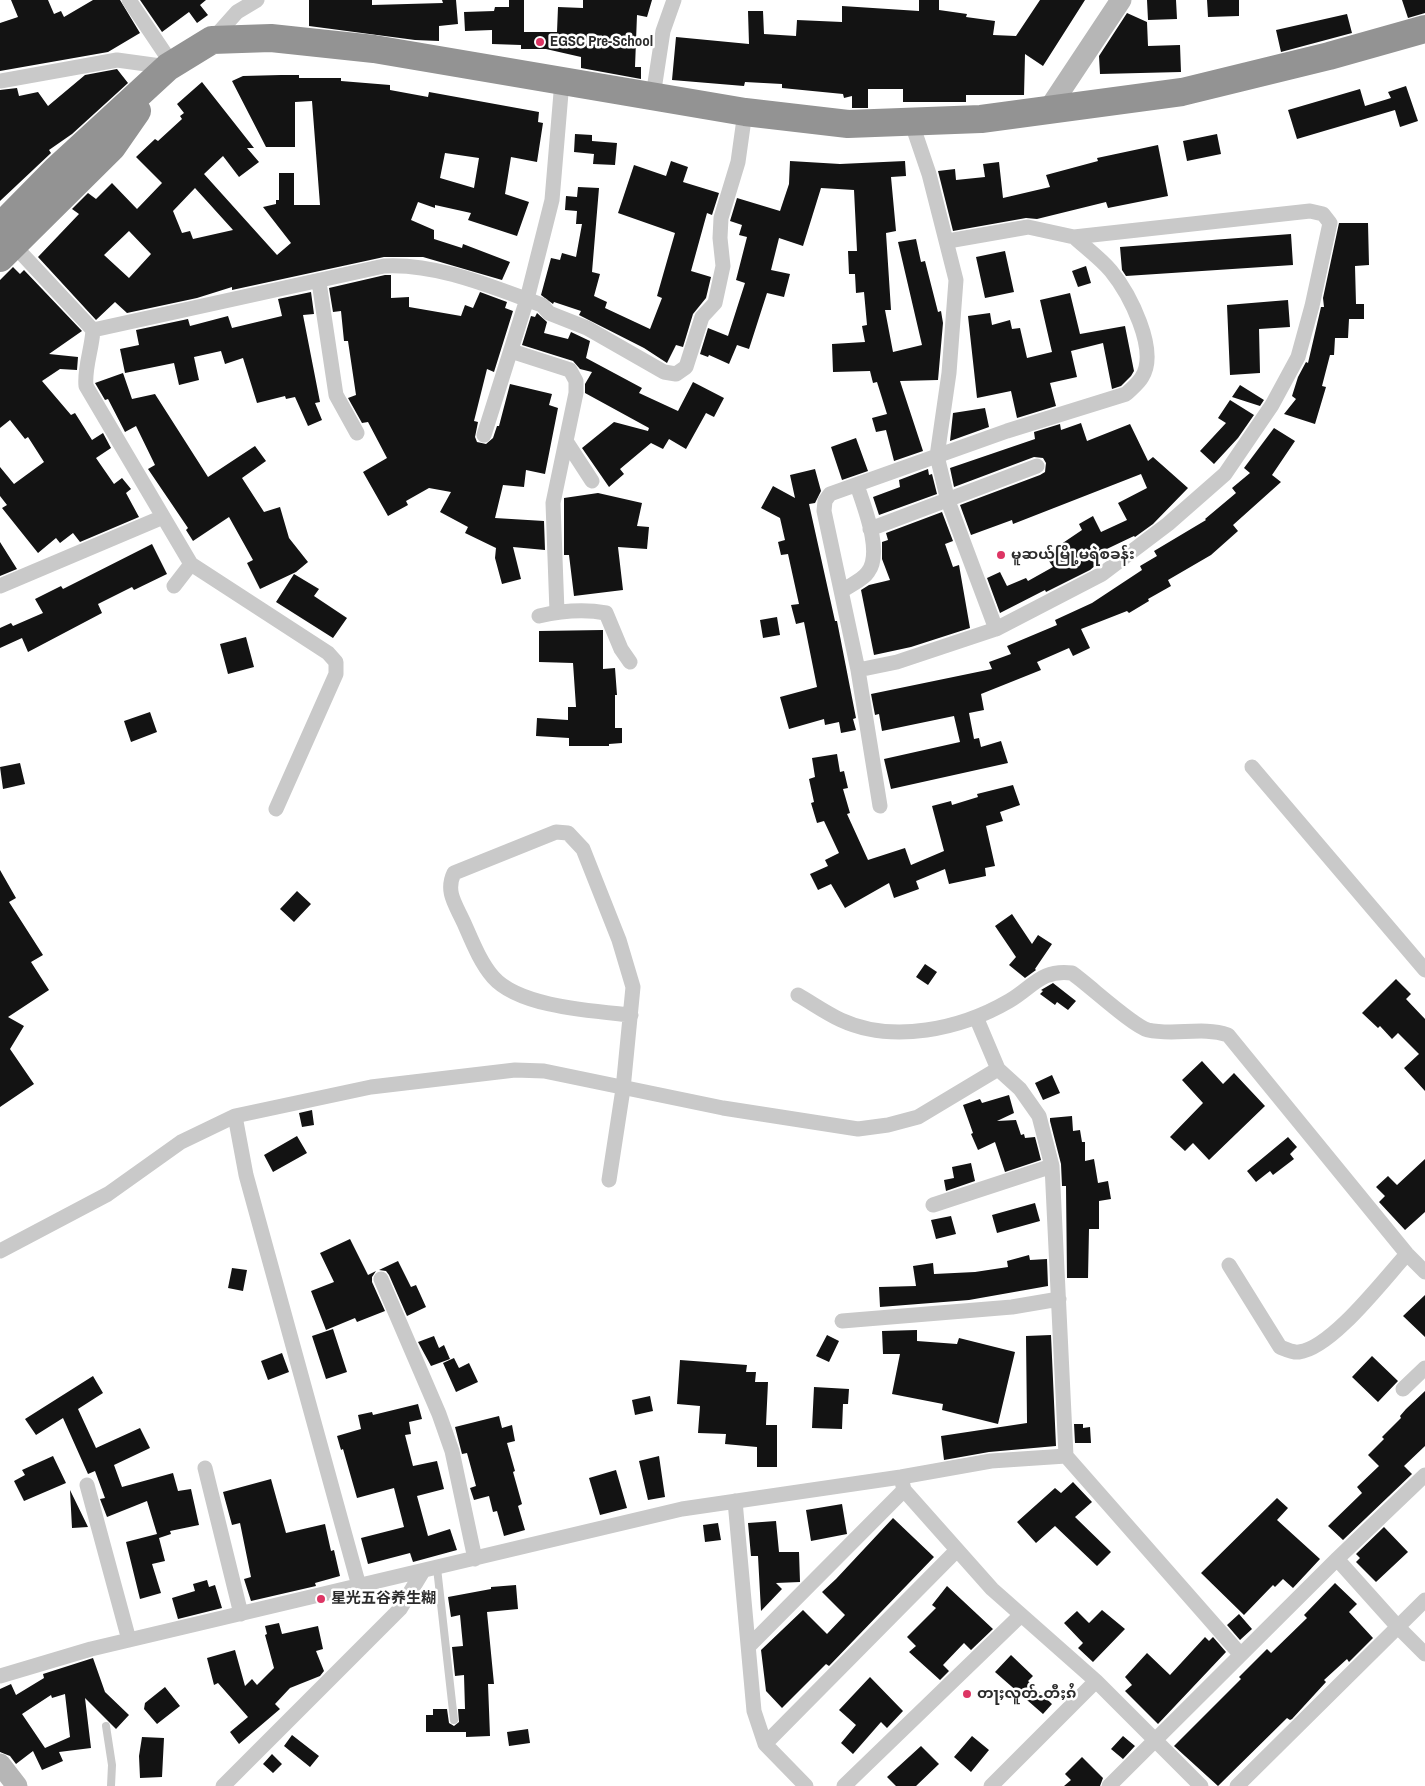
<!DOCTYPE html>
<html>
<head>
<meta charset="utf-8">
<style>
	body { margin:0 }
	canvas { display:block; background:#fff }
</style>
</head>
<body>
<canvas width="1425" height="1786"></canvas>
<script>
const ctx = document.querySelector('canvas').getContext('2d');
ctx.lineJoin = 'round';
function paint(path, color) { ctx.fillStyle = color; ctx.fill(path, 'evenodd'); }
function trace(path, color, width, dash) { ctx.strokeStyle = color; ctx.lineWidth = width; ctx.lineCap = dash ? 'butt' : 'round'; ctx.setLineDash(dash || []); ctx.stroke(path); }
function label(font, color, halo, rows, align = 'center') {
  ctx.font = font + ' "Archivo Narrow","Noto Sans SC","Noto Sans Myanmar",sans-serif'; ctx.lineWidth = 5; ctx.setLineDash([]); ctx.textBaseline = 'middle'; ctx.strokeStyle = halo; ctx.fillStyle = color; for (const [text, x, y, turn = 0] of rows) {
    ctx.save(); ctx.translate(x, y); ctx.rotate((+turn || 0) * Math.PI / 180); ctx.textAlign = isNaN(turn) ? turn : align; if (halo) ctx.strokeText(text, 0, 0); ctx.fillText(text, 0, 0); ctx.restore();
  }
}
paint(new Path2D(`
	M11,0h37l6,14 7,-3 3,6 29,-17h27l20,33 -32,19 -108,19v-48l18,-6z
	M140,0h66l-6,5 8,10 -11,8 -8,-11 -27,20z
	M309,0h63v5l71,-2 -1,-3h14l2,24 -19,2v15l-24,-1 -106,-14z
	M509,0h15v32h33l1,-25 25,1v-8h69l-5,17 -10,-2 -2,52h6v12l-60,-11v-11l-35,-8h-25v-4l-29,-1v-14l-27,1 -1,-19 30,-1 1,-4h14z
	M919,0h20v10l28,4 -1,3 29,4 -2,14 23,1 24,-36h45l-42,66 -18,-12 -1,41h-58v7h-63v-13h-35v19h-16v-12l-8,2 -1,-4 -61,-6v-4l-37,-2 -1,4 -72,-6 4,-43 73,7 -1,-33h15l1,23 32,2 1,-16 45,2v-16l77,5z
	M1147,0h29l1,19 -29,1z
	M1207,0h32v16l-31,1z
	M1402,0h23v13l-17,5z
	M1127,13l20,9 1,24 32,-1 1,27 -81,2 -1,-18z
	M1347,14l5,19 -71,19 -5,-22z
	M117,69l11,14 -56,51 -23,16 2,3 -51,48v-111l17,-2 2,8 19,-4 10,14 37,-31z
	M281,75h18v3h42v3l49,4v5l38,7 1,-5 110,20 -1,10 5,1 -6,39 -26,-5 -6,37 24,8 -12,34 -49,-16 3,-7 -36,-8v3l-17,-6 -7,18 23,10v9l28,9 1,-4 47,18 -8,18 -79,-23h-39l-152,33v-3l-35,11 -70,15 -12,-11 -19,18 -58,-63 41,-43 -7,-5 16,-16 8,6 16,-16 25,26 25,-26 -26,-26 19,-18 3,2 24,-22 -2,-3 4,-3 -7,-9 25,-22 52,66h-7l12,14 -20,15 -16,-21 -19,18 73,81 14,-12 -28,-36 13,-3v-4h3v-27h15v32h26l-8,-104 -17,1v45h-29l-34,-66 11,-5zM445,153l34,5 -5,30 -34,-10zM195,188l38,42 -40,9 -3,-8 -8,2 -9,-22zM129,231l22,23 -22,24 -25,-23z
	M1406,86l12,35 -18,6 -5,-17 -98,29 -9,-29 72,-21 5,17 26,-8 -3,-6z
	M575,134l17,1v6l25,2 -2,22 -22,-1 1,-10 -20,-2z
	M1217,134l4,20 -34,7 -4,-20z
	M1158,145l10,51 -60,12 -2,-6 -69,17 -11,-1 -73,13 -15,-60 17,-2 1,11 29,-3 -2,-13 16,-2 4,36 47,-11 -4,-12 52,-14 -1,-3z
	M671,161l17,6 -5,15 36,11 -7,22 -5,-2 -16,58 20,6 -5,21 -13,16 -10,33 -7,-2 -9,18 -23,-15 -65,-33 2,-4 -27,-9 -1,2 -12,-9 10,-37 9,2 2,-7 14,4 6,-33h-6l1,-13 -12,-1 1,-14 11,1 1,-10 21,1 -7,84 8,2 -6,22 13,6 -2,6 45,21 12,-31 -5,-2 18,-63 -57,-20 16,-48 32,11z
	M790,161l50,3 65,-3 1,15 -15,1 5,54 -10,2 5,77h-6l8,42 29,-7 -24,-103 18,-3 5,23 4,-1 13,51 3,-1 2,12 -5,57 -38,1 23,70 -29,10 -8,-31 -10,2 -4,-14 15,-4 -10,-32 -4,1 -3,-12 -37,1 -1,-28 33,-2 -3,-16 5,-1 -3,-33 -8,1 -1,-19h-6l-1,-23h9l-3,-61 -33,-2 -18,58 -24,-8 -8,32 19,4 -6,23 -17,-4 -18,56 -12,-4 -8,19 -20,-9 -1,2 -8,-3 8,-26 20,8 17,-53 -9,-3 11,-43 -8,-2 3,-10 -12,-4 7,-23 43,13 9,-27z
	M1339,223h29l1,42 -14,1 1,38h8v15h-15l-1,19h-13l-1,17h-4l-8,31 4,1 -11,37 -31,-10 12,-15 -4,-3 6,-19 8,-15 2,1 13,-56h3l-1,-9z
	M1291,234l2,31 -167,11 -4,-6 -2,-23z
	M1005,251l9,41 -29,6 -9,-41z
	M1086,266l5,17 -13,4 -6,-16z
	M13,267l7,7 4,-4 58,61 -33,23 29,3 -1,13 -17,-1 -18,12 29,34 4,-2 17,27 11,-7 8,15 -15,10 18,26 8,-6 9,11 -5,4 13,24 -59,25 -7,-9 -13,10 -4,-5 -18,15 -36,-45 5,-3 -7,-9v-29l14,17 30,-22 -16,-25 -3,2 -15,-19 -10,8v-148z
	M385,275h6v23l18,-1v10l52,9 4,-11 8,3 7,-16 27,10 -2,6 8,3 -19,61 -7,-3 -13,52 4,1 -3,15 2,5 9,2 7,-6 4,-12h2l11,-42 42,10 -3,11 9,3 -13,66 -19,-4 -2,17 -21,-2 -8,33 49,3 1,29 -32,-3 8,32 -19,5 -7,-26 1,-10 -31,-15 3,-6 -28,-15 11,-20 -22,-4 -23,13 2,4 -20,11 -25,-44 24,-14 -19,-36 -6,1 -14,-25 8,-3 -8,-54h-4l-3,-30 -8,1 -4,-24z
	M311,292l3,22 -11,1 17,87 -5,1 7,17 -14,6 -13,-29 -9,2 -1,-3 -28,7 -14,-45 -18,6 -4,-13 -27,6 5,23 -20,5 -5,-22 -49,10 -5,-24 19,-4 -3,-15 52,-11 2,7 38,-10 4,12 50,-12 -4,-17z
	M1070,293l10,41 45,-8 9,45 -3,5 -10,10 -9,3 -9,-46 -32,8 6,26 -27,6 6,23 -39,12 -6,-27 -34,7 -9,-82 22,-3 2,12 18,-5 2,9 8,-1 7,30 25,-6 -12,-52z
	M1288,300l2,27 -31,2 1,44 -30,2 -3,-70z
	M537,313l10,9 -3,11 24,6 3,-7 19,9 -4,17 56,30 -3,5 39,18 15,-29 31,16 -10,19 -8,-4 -20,36 -17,-10 -6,10 -12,-6 -31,26 4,5 -15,13 -27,-39 32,-26 34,9 1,-3 -64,-35v-9l7,-12 -12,-3 -7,-8 -51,-16 9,-29 4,1z
	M123,373l9,26 23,-5 53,83 47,-31 11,15 -24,17 22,34 16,-5 9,31 19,24 -12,10 -36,17 -13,-26 6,-3 -24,-43 -36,24 -7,-11 2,-2 -40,-59 7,-4 -19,-39 -11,6 -17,-33 -3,1 -10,-17z
	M1240,385l24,15 -4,6 -28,-9z
	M1230,400l24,15 -16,23 -24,26 -14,-13 26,-28 -8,-5z
	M985,408l4,19 -39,14 3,-28z
	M1081,423l6,18 43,-17 18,37 5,-4 35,31 -35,36 -18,13 -1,-1 -44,21 6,8 -6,5 -44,22 -1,-2 -45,23 -13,-35 13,-6 7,14 19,-8 2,3 25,-14 -8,-12 37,-25 -3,-6 14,-8 8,16 26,-12 -9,-17 29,-15 -6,-14 -128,50 -1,-4 -41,15 -11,-30 80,-30 5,-3 1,-9 -3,-5 -9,-1 -80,30 -4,-19 85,-29 -1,-7 26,-8 1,6z
	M1274,428l21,13 -23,34 9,7 -48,43 5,6 -27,24 -43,25 3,6 -23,13 1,2 -20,12 -2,-2 -46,18 9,19 -17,8 -4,-8 -32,14 4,8 -60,24 3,16 -15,3 5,26 5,-1 2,9 20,-6 7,22 -117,26 -7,-30 76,-17 -6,-26 -72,15 -3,-17 -4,1 -4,-21 121,-25 -3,-7 22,-8 -4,-8 50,-21 -2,-5 37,-17 50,-33 -2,-4 17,-10 -3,-5 52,-31 -1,-1 31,-26 -4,-5 18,-15 -6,-5z
	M856,438l12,33 -26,9 -11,-33z
	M815,469l6,22 -6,12 -6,1 26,117h2l19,97 -3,1 3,11 -15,3 -2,-11 -14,3 -1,-6 -35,10 -9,-32 37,-10 -13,-65 -8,2 -5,-19 8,-1 -11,-50 -7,1 -3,-13 7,-2 -5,-22 -19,-10 12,-22 22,12 -5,-23z
	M928,469l1,6 3,-1 5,20 -58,21 -6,-18 27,-10 -1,-7z
	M598,493l44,10 -5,23 12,1 -2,22 -29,-2 5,43 -49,6 -5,-41h-5v-57z
	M942,512l11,29 -8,3 8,23 6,-2 11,63 -59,19 -37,8 -13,-65 8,-5 21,-5 -8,-21v-17l6,-2 -2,-7z
	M0,542l17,27 -17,7z
	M152,544l15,30 -33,16 -2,-3 -34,17 4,9 -74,39 -6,-14 -22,10v-20l11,-5 2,3 30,-13 -8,-14 26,-13 2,3z
	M294,574l25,15 -5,7 33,22 -14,20 -57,-36z
	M777,617l3,18 -17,3 -3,-18z
	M603,630v39l12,-1 2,27h-2v33h7v15l-13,1v2h-40v-8l-33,-2 1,-18 31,2v-13h8l-3,-44 -34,-1v-31z
	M246,637l8,30 -26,7 -8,-30z
	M150,712l7,20 -26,10 -7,-21z
	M837,754l3,18 4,-1 4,17 -5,1 7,24 -3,1 21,46 37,-12 6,17 33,-14 -12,-45 19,-5 1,4 26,-8 -1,-3 36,-9 7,20 -20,7 3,9 -17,5 9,40 -10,2 1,8 -37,8 -4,-15 -29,12 3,8 -25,9 -5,-15 -44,25 -14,-24 -13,6 -8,-16 18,-8 -3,-6 14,-7 -15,-32 -7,2 -6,-20 3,-1 -5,-23 6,-2 -3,-19z
	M20,763l5,21 -22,5 -3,-22z
	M0,870l16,28 -7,4 34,53 -12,7 18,28 -41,27 16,9 -14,23 24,35 -34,23z
	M297,891l14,13 -17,18 -14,-13z
	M1012,914l20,30 6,-9 14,9 -17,25 1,1 -11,8 -16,-13 7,-8 -21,-31z
	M925,964l12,8 -9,13 -12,-8z
	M1396,979l15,15 -5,5 19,20v72l-21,-23 15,-14 -21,-21 -6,6 -12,-13 -2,2 -16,-15z
	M1053,983l23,18 -8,9 -11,-8 -2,3 -15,-11 3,-3 -2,-1z
	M1202,1061l21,23 11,-11 31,33 -56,54 -16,-17 -8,8 -15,-14 33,-34 -21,-23z
	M1052,1075l8,18 -17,7 -8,-17z
	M1009,1095l5,18 -17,8 19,-1 5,15 3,-1 1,4 10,-1 6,23 -36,12 -10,-30 -17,8 -7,-16 2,-1 -10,-28 17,-6 2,4z
	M312,1110l2,15 -12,2 -3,-14z
	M1072,1116l1,15 7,-1 2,12h3v19l9,-2 4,24 10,-2 3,18 -12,2v28h-10l-1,49h-21l-1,-92h-4l-1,-22 -11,-43v-3z
	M297,1136l10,17 -34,19 -9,-17z
	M1288,1137l9,10 -7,7 4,5 -21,16 -3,-4 -14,11 -9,-11z
	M1425,1159v53l-20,18 -26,-28 6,-6 -9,-9 12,-11 9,9z
	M971,1163l4,18 -29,10 -2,-11 10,-2 -2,-11z
	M1035,1203l5,18 -43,12 -5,-18z
	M951,1216l5,18 -20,5 -5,-19z
	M350,1239l18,36 8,-4 -4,6v5l13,29 -28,11 -2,-4 -29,12 -15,-39 23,-9 -14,-29z
	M1029,1255l1,5 17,-1 1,27 -79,14 -89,7 -1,-20 37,-1 -3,-20 20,-3 1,11 41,-2 33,-5 -1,-6z
	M398,1261l13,26 5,-2 10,22 -19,9 -18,-41 -3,-4 -7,-1z
	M232,1268l15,2 -4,21 -15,-3z
	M1425,1295v42l-22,-21z
	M333,1329l14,43 -21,7 -14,-43z
	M917,1330v11l40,3 2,-6 56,14 -17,72 -56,-14 1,-6 -51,-10 8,-40h-17l-1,-23z
	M827,1335l12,6 -10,21 -13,-6z
	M1051,1335l5,111 -67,6 -45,8 -3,-24 86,-13 -1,-87z
	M434,1336l5,12 5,-3 6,14 -19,7 -13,-24z
	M282,1353l7,19 -21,8 -7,-19z
	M1372,1356l26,25 -20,21 -26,-25z
	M454,1358l5,10 10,-5 9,19 -22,10 -13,-29z
	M680,1360l67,5 -1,7h10l-1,10h13l-2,43h11v42h-20v-20l-32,-3 1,-10 -28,-1 2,-27 -23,-2z
	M93,1376l10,17 -25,16 18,39 44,-20 10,20 -36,17 8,22 51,-14 5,18 13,-2 8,36 -29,6 1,3 -12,4 6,23 -13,3 9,29 -21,6 -14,-57 31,-8 -10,-33 -40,16 -7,-18 5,-1 -10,-27 -7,3 -25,-56 -27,17 -11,-16z
	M814,1387l35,2 -1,15h-5l-1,25 -30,-1z
	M1425,1391v55l-21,20 8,8 -69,66 -15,-14 34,-33 -5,-6 22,-21 -11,-11 16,-16 -2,-2 19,-19 -1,-2 6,-7z
	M650,1396l3,15 -18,4 -3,-15z
	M418,1404l4,15 -13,3 2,12 -6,1 8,31 24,-5 7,28 -27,7 11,40 22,-7 7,21 -44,12 -3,-9 -42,11 -7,-26 43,-11 -10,-39 -37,10 -14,-49 -2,1 -4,-14 24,-7 -3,-14 14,-3 1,3z
	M499,1416l3,12 10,-3 3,16 -8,2 8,28 -2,1 9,32 -4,2 7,24 -21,6 -7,-25 -4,1 -4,-16 -15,4 -4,-12 6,-2 -9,-33 -5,1 -7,-27z
	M1074,1424h9v4l7,-1 1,16h-16z
	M53,1456l13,27 -42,18 -10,-20 11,-6 -3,-5z
	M659,1456l6,41 -17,3 -9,-39z
	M616,1470l11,38 -27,7 -11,-37z
	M271,1479l15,54 39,-9 6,27 3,-1 6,26 -25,7 1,3 -65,15 -7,-22 7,-2 -11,-54 -8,2 -9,-33z
	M1073,1482l19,20 -17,15 36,35 -14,14 -42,-40 -19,17 -19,-21 38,-34 6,5z
	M70,1490l18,37 -16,1z
	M1277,1498l11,10 -11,12 43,39 -27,29 -10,-9 -8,8 -2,-2 -29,30 -43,-42z
	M842,1504l5,30 -36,7 -5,-31z
	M893,1518l41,39 -105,109 -3,-2 -44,44 -16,-17 -5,-41 42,-40 24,24 18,-19 -23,-23 14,-13z
	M776,1521l3,31h20l1,30 -24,1 6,6 -21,22 -3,-55h-7l-3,-33z
	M718,1523l3,17 -16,2 -2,-17z
	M1384,1527l24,25 -32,30 -20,-20 4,-4 -4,-4z
	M207,1580l2,7 6,-2 7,23 -44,11 -6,-21 23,-7 -2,-7z
	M1335,1583l22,21 -8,8 24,26 -24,24 -2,-3 -23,21 2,2 -34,37 -2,1 -3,-2 -69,68 -44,-40 67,-67 -2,-2 28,-28 4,4 36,-35 -3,-3z
	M516,1585l2,24 -31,3 7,72h-6l2,52 -24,1v-5h-40v-17h7v-6h14l2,14 5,3 5,-4 -1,-13h7l-1,-34 -9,1 -3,-29 11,-1 -3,-31 -9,2 -3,-20 43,-8v-2z
	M947,1586l46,43 -22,21 -7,-7 -21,22 6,6 -9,9 -31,-28 7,-6 -9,-9 29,-29 -4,-3z
	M1102,1610l23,19 -32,33 -15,-14 5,-5 -19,-20 13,-12 12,12z
	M1239,1614l13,15 -12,11 -13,-15z
	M279,1623l3,11 36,-8 5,23 -7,2 8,20 -4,5 -30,12 -15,16 5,5 -41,35 -9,-12 18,-15 -30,-34 -4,2 -7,-27 28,-8 10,36 7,-7 5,6 17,-17 -9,-33 2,-1 -2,-8z
	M1205,1637l4,4 4,-4 13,15 -68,72 -33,-33 7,-6 -7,-8 22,-24 23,22z
	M1011,1655l22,21 -5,5 24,23 -9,10 -48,-42z
	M93,1658l12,34 24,23 -13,14 -31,-31 6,50 -32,4 4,9 -21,9 -9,-19 -17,13 -6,-8 -10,-4v-63l11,-5 5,11 28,-17 -1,-4zM65,1694l5,43 -25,11 -23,-34 29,-19 1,3z
	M870,1677l33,34 -16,17 -6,-6 -28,32 -12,-11 15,-18 -17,-15z
	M165,1687l15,19 -23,18 -13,-15 1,-6z
	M528,1729l2,14 -21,3 -2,-14z
	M292,1735l27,21 -9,11 -26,-21z
	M972,1736l17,14 -18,22 -17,-15z
	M1123,1736l12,10 -12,13 -12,-10z
	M142,1737l22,1 -2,39 -22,1 -1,-22z
	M921,1746l18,18 -23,22h-20l-9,-9z
	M272,1754l10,10 -9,9 -10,-9z
	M1082,1757l21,21 -3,8h-36l7,-6 -6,-6z`), '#131313');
trace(new Path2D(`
	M437,1568l17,152
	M106,1726l6,39 -1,21`), '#c9c9c9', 8);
trace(new Path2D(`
	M129,0l43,64
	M212,40l25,-28 20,-12
	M0,81l117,-21 51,7
	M653,96l10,-65 11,-31
	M911,121l18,53 27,106 -7,93 -12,83 11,45 48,128
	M9,240l84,90c-1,19 -9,38 -7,56l105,178 -17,22
	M319,282l17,113 21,38
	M93,330l291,-64c53,-3 108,21 158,39l7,8 38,15 77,44 12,2 10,-7 16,-50 13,-14 8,-37 -3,-28 1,-20 17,-56 7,-50
	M511,351l59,19 6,11v12l-23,110 4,109
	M484,435l43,-136 25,-99 10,-119
	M566,441l26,40
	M870,529l167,-63
	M191,564l137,89 8,9v12l-60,135
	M0,586l163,-69
	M842,591c8,-6 21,-11 26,-19 15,-20 -4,-65 -11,-87
	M539,616c22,-5 45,-7 67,-3l15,36 9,13
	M858,670l39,-8 99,-33 106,-55 66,-50 57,-50 47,-69 26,-48 14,-51 18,-83 -7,-9 -13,-3 -236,26 -46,-10 -80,14
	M1252,767l173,203
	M880,806l-22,-136 -34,-159 1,-10 5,-7 177,-63 119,-37c5,-5 12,-10 16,-17 17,-27 -13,-84 -31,-106 -10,-12 -25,-23 -37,-34
	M798,995c14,8 28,18 43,25 52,24 120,9 168,-19 24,-14 32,-32 63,-28 17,12 61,53 76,57 27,6 54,-4 80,5l179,219 18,18
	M998,1069l22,20 19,27 13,50 14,290 174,198
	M235,1116l11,59 113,411
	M609,1180l14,-91 10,-102 -14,-47 -36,-91 -15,-16 -12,-1 -102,41c-9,19 2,32 10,50 8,18 16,39 29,54 26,30 100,34 138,38
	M933,1205l119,-39
	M0,1251l108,-57 73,-52 54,-26 136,-29 144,-17 29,1 179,37 135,21 30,-4 30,-8 80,-48 -22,-52
	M1229,1265l51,82c5,2 13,6 19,5 33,-4 85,-73 108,-98
	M381,1279l58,135 13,37 23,108
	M842,1321l170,-14 47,-8
	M1403,1389l22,-21
	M205,1468l36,146
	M901,1477l3,13 88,99 104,92 105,105
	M87,1485l42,155
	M735,1501l19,210 11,33 41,42
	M1337,1559l61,68 27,27
	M749,1646l155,-156
	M0,1676l91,-27 591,-140 219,-32 90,-16 75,-5
	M765,1744l192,-194
	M223,1786l177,-177 23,-38
	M844,1786l177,-171
	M991,1786l105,-105
	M1109,1786l228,-227 88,-84
	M1237,1786l188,-186`), '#c9c9c9', 15);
trace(new Path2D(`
	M1048,110l73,-110
	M0,1764l17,22`), '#b6b6b6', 21);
trace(new Path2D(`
	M0,227l56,-57 112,-103 44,-27 59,-2 103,11 371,63 103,12 133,-5 201,-27 147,-36 96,-27
	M0,258l112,-111 25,-36`), '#939393', 28);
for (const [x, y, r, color] of [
	[540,42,5,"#dd3564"],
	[1001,555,5,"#dd3564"],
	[321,1599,5,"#dd3564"],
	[967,1694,5,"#dd3564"]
]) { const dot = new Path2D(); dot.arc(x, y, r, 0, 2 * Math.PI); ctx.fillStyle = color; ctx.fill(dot); trace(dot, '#fff', 2); }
label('bold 15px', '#2c2c2c', '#fff', [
	["EGSC Pre-School",550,42],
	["မူဆယ်မြို့မရဲစခန်း",1011,555],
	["星光五谷养生糊",331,1599],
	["တႃႈလူတ်ႉတီႈၵႆ",977,1694]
], 'left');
</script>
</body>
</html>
